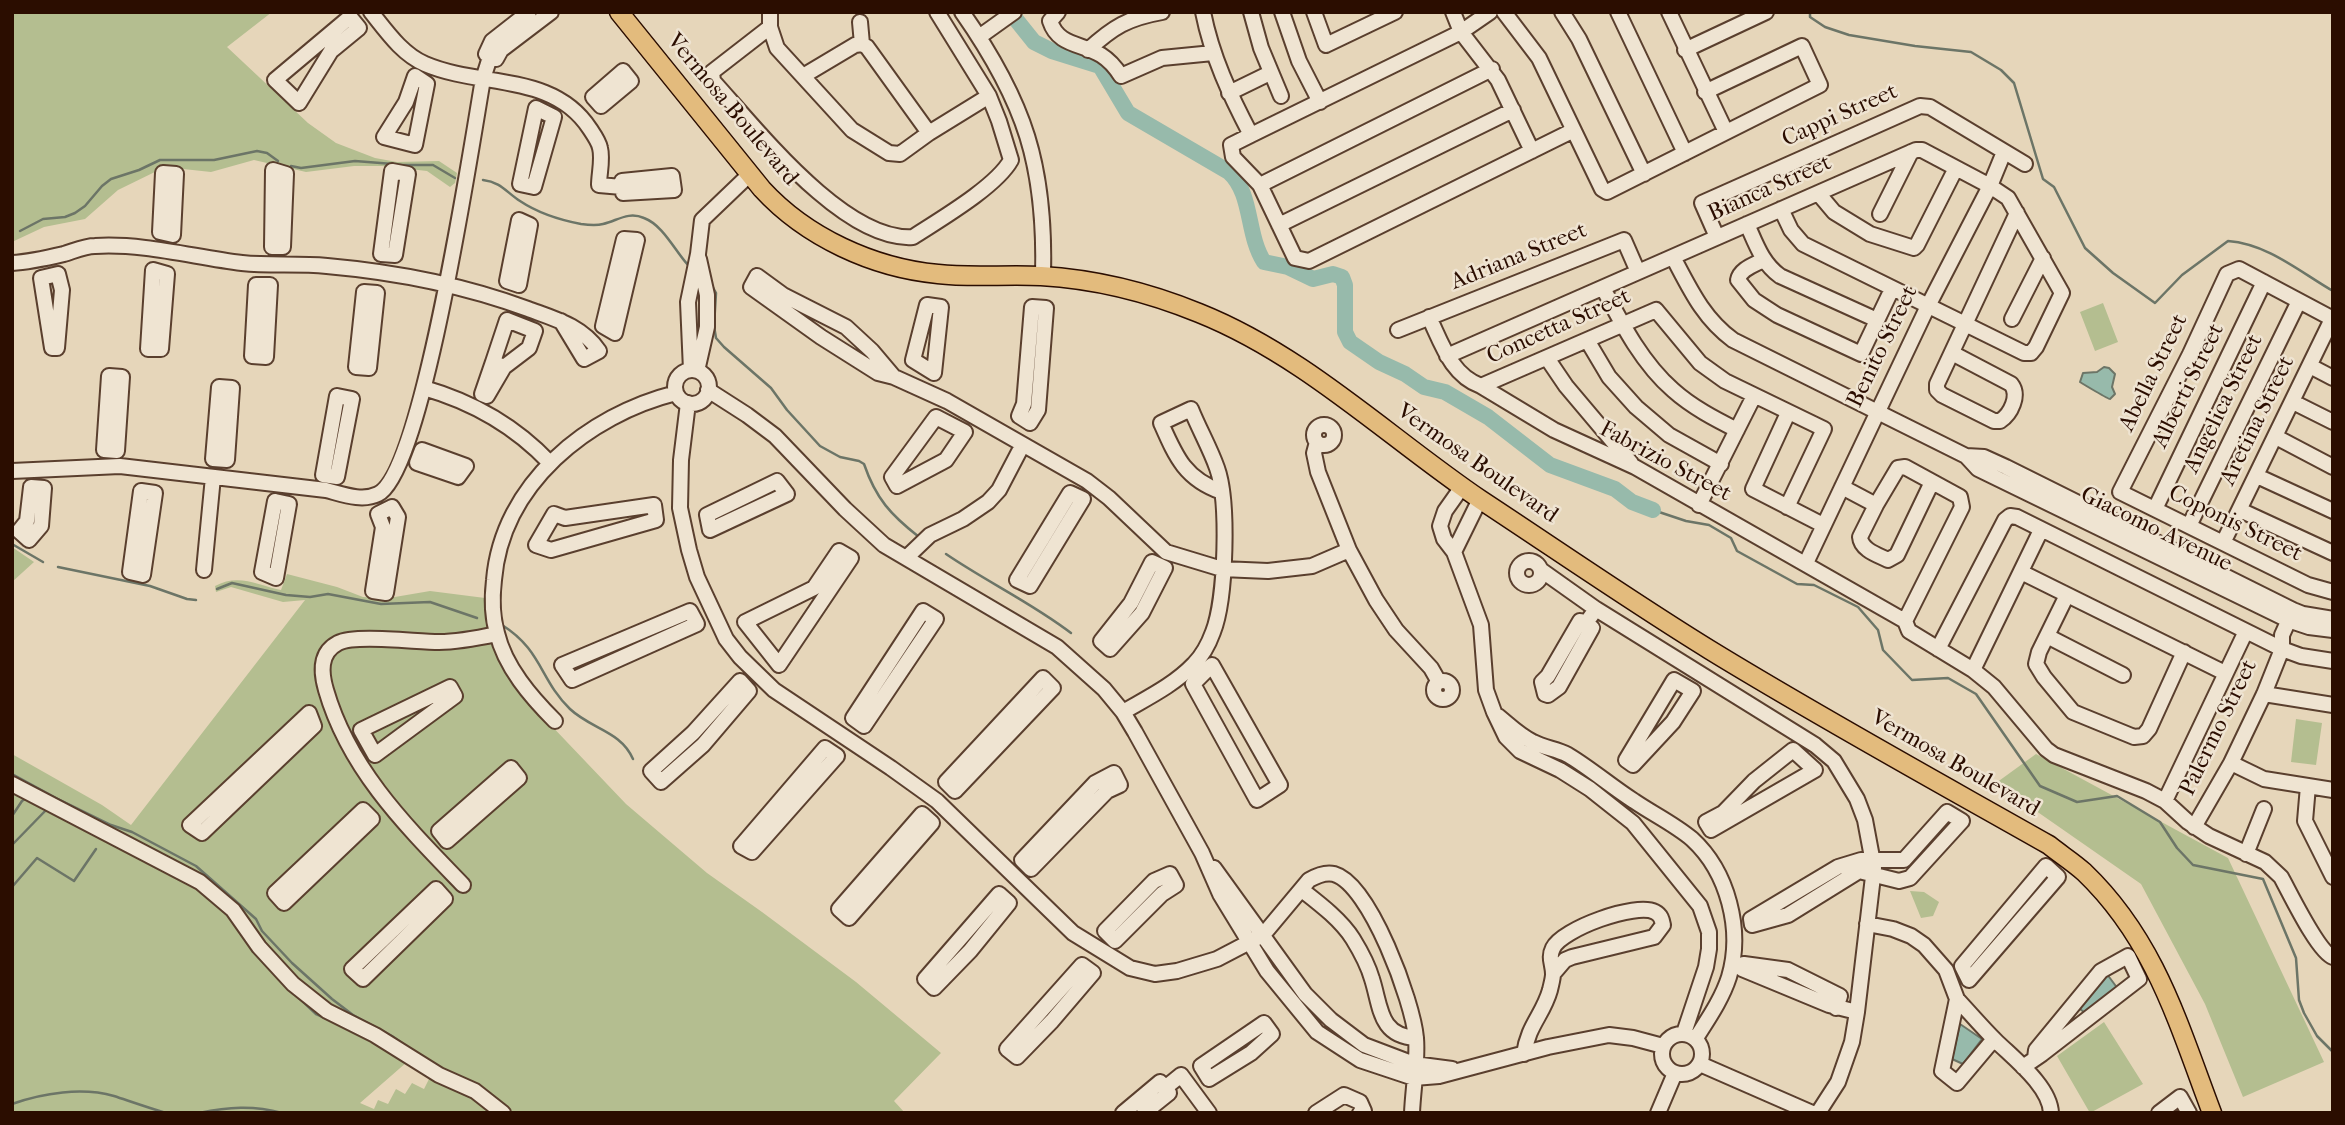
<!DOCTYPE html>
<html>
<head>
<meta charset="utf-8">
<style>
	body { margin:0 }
	#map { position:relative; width:2345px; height:1125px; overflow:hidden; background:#e6d6ba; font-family:"IM FELL French Canon",serif }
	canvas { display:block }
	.frame { position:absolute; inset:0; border:14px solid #2b0d00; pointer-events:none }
</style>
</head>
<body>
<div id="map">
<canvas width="2345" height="1125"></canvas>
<div class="frame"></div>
</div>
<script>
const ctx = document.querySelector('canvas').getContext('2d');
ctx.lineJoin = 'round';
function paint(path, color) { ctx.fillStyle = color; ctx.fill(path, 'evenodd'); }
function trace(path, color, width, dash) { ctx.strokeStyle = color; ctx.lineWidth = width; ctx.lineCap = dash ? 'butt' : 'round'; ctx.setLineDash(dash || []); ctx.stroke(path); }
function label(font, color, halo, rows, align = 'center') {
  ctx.font = font + ' "IM FELL French Canon",serif'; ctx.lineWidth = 5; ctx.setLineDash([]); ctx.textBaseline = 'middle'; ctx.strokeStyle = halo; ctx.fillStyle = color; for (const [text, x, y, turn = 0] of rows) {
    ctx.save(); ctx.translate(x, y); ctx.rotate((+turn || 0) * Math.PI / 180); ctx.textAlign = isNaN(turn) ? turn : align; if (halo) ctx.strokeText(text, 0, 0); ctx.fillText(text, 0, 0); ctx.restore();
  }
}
paint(new Path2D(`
	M12,12h260l-45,35 81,76 28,20 39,15 22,4 42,-1 18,12 -2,10 -5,4 -23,-16 -45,-5h-28l-48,6 -52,-12 -43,12 -46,-5 -47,23 -33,29 -41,8 -32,15z
	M2103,303l15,39 -23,9 -15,-39z
	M12,547l22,15 -22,20z
	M287,574l50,13 26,10 26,1 41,-7 55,7 3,27 38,74 100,105 81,69 55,39 94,70 85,71 -47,48 11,12h-398l-53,-35 -147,-85 -69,-81 -226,-132v-26l90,51 29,20 174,-225 -22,2 -52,-15 -15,5 -1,-6c23,-13 43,-1 66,4z
	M2296,719l26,4 -6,42 -25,-3z
	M2036,754l192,104 96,204 -81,35 -38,-93 -64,-120 -145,-101z
	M12,787l206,112 61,75 128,88 -47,41 14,6 4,-9 10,4 8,-15 9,5 7,-11 12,6 7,-14 52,25 15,13h-486z
	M1910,891l14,1 15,10 -6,14 -12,2z
	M2104,1022l39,62 -53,29 -33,-57z`), '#b4be90');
const water = new Path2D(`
	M2104,367l5,1 6,6 -3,13 3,7 -5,5c-2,0 -27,-15 -30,-17l3,-9 14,-1z
	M2104,970l14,19 -33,24 -10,-8z
	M1960,1024l22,15 -19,25 -11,-5z`);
paint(water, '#97baab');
trace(water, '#6c7567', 2);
trace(new Path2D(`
	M1810,12v5l15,10 24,8 66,11 56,6 30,18 13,13 29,96 11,8 31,61 28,25 42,30 27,-28 46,-34c40,3 72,31 105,50
	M399,165h34l22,13
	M291,166l10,2 54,-7 38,3
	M483,180c18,2 23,12 37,21 18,12 40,19 61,23 7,1 15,2 22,0 14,-3 25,-13 41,-6 19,7 31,33 44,47
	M20,231l23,-12 22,-2 10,-4 10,-7 17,-20 9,-7 28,-9 21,-10h54l43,-9 10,2 11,8
	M710,282l6,11 -2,33 2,12 8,9 47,41 16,22 33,36 20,11 19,4 5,3c12,35 27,51 55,73
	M1653,510l33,11 23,4 22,13 6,13 60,33 17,1 44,22 20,23 5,20 29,30 36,-2 28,16 64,92 37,16 40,-6 43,26 17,26 16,17 70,14 33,79 3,42 5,13 13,23 16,16
	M12,544l31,18
	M946,554c41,28 86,49 125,79
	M58,567l92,19 37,13 9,1
	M217,589l15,-6 54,12 24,2 18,-3 53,10 49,-2 47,16
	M502,625c40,25 38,55 68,84 21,20 51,22 63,50
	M12,774l44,24 55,27 21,7 64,34 60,53 6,12 30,32 40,36 21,16 39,21 20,14
	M12,816l10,-15 6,-4
	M12,845l37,-38
	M12,887l25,-29 37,23 22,-32
	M297,996l19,18 25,11
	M374,1043l54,33
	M449,1087l26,12
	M482,1088l17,13
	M12,1104c31,-11 70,-17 102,-8 18,6 35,12 52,17
	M199,1113c29,-6 54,-8 83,0`), '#6c7567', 2.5);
trace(new Path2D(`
	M1010,12l24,30 18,9 48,15 28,47 101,59c24,22 17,62 35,90l24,5 25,12 20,-5 9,3 3,8v47l5,10 29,20 26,12 19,13 21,5 43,25 62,48 65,24 17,13 21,8`), '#97baab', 16);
const minor = new Path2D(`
	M371,12c16,20 31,42 54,52 56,24 128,8 165,65 4,6 9,13 10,19 3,11 -1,26 -1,37l23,2
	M529,12l-37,29 -6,13 10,5 5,-9 50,-38
	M770,12v15l7,21 75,82 37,23 11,1 29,-21 60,-37
	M962,12c63,90 84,154 81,264
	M1058,12l-8,9c8,25 31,22 51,34 8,5 15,13 20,21l41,-18 51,-5
	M1203,12c9,45 27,83 48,123l-20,10 2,12 27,28 35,73 14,3 263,-130
	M1251,12l10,36 20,48
	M1282,12l17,49 21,41
	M1314,12l12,33 69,-33
	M1453,12l8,20 37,48 34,71
	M1504,12l35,46 63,131 5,3 213,-107 -18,-39 -97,46
	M1562,12l17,27 65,135
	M1618,12l67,141
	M1669,12l57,120
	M350,17l9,11 -28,23 -32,52 -24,-23z
	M860,22l2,22
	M770,27l-58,45 1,9c43,47 131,161 200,156 26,-17 83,-50 98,-77l-12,-39 -10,-25 -52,-84
	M979,37l35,-25
	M1088,50c25,-23 40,-32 74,-38
	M1685,50l81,-38
	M623,71l8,10 -30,25 -8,-9z
	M415,76l12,8 -12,61 -31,-8 22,-35z
	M803,76l52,-31 7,-1 5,3 62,86
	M1229,93l41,-20
	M536,108l18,9 -20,70 -14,-3z
	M1251,135l210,-103 29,-20
	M273,170l13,4 -3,73h-11z
	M392,171l16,3 -13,81 -14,-1z
	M163,173l13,1 -3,61 -13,-3z
	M672,176l2,14 -51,3 -1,-12z
	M1260,185l232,-116
	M1818,193l16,19 36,22 44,14 3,-3 39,-77
	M1880,214l31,-62
	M519,220l11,5 -11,60 -12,-4z
	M1747,224c9,20 15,39 33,52l97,44
	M1279,225l234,-115
	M1717,237l-15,-34 218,-97 10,1 95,57
	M624,239l13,1 -22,93 -12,-7z
	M1673,257c17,32 30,61 60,83l233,116 18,1 22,10 287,143 10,4 30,5
	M1763,260c-9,5 -23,9 -25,20l16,20 23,15 84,39 31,-65
	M12,263c18,-1 35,-5 52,-9 10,-3 21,-8 31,-8 49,-3 98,11 147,17 28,3 56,0 85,3 68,6 136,19 201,43 27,10 54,17 71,42l-15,8 -23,-38
	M153,270l14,4 -6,75h-13z
	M58,274l4,16 -5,58h-5l-11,-70z
	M256,285h14l-4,72 -14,-1z
	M1603,288c19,36 39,75 70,102 19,17 42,29 64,40
	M364,292l13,1 -8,75 -13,-1z
	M927,305l14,2 -7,66 -21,-13z
	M1032,307l14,1 -8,102 -8,13 -11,-7 5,-12z
	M1429,317c13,27 22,58 52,69l73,44 81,37 270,154
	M2012,319l31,-61
	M2333,319l-94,-50 -12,5 -37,80 -70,138 188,93 25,7
	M507,320l28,11 -6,17 -25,19 -11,-5z
	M1398,330l226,-90 14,32
	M1587,340l22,37 27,30 33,28 52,29
	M1952,353l59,31c9,11 0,30 -11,37h-6l-52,-26 -5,-5v-6l80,-171
	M1447,356l469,-206h6l68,36 18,12 54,95 -26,54 -5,6h-7l-221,-109 -12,-14 -10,-21
	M1547,358l19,28 65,77
	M493,362l-11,32 5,2 17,-29
	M2310,366l23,12
	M691,370l-3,-68 10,-48 4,-34 47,-45
	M675 387a17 17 0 1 1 34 0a17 17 0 1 1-34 0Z
	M697,371l10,-44v-32l-8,-36
	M109,376l13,1 -5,74 -13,-1z
	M894,377l-22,-26 -26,-24 -63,-32 -26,-19 -6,11 70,50 57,36 16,4 53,24 140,80 22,17 57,54 56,17 46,2 44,-5 37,-16
	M1481,386l175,-76 44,53 25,18 99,48 -37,78
	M219,387l13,1 -5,72 -14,-1z
	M424,388c49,14 91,38 126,75
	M708,390l39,25 28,21 70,73 39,36 173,102 47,42 19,23 12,20 67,121 18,41 47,77 50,61 43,28 54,18 25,-2 109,-29 61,-12 24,3 30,8
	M337,396l15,3 -15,78 -14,-2z
	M2293,402l40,20
	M688,403l-7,57 -1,48 9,42 8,27 29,62 14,18 34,33 117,78 46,33 136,132 57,35 25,6 22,-3 40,-12 46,-24 46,-55c7,-4 17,-8 25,-6 36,10 79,128 82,164 2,23 -3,51 -4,75
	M1788,413l-35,76 70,36
	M936,417l29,15 -19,28 -49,26 -5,-9z
	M1314 435a10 10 0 1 1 20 0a10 10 0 1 1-20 0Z
	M2276,437l57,30
	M1317,442l-3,11 4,19 31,78 27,50 20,30 35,38 8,14
	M422,450l44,16 -8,11 -41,-14z
	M1966,456l12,13 310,151 21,7 24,3
	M12,471l108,-5 206,24c16,4 36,12 52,4 45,-22 94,-353 105,-415l7,-22
	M2257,476l76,35
	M777,481l10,13 -77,36 -3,-15z
	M1932,482l-35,73 -9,5c-10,-5 -27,-10 -28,-23l16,-32 22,-37 7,-1 55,30 2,10 -57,114 4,10 64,39 21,17 52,62 8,6 92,36 19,10 23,21 21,14 56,26 16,15c9,16 37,75 52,80
	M31,487l13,1 -3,38 -12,14 -10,-9 8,-10z
	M1462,487l-17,24 -5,15 4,13 10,13 27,73 5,65 8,22 12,25 14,14 40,19 30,19 43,34 67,83 9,26v17l-3,18 -22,66
	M1842,487l34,18
	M141,491l14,2 -12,82 -13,-3z
	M1070,493l13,6 -53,87 -13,-6z
	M275,501l14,3 -13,74 -14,-6z
	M654,505l2,15 -105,30 -15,-5 18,-31 11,4z
	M1699,505l55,-109
	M392,507l6,10 -12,76 -13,-2 10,-64 -5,-13z
	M2155,509l109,-227
	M2240,510l93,43
	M2189,526l110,-225
	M2223,543l109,-224
	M839,551l12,7 -72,107 -34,-43 69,-34z
	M1454,552l26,-53
	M906,558l24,-23 33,-16 25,-17 11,-12 23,-44
	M1517 573a12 12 0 1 1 24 0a12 12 0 1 1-24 0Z
	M1152,562l13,6 -23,45 -32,36 -9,-8 30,-38z
	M1806,563l122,-257 62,-120 14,-34
	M204,570l9,-93
	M1541,570l55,39 219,136 19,16 23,38 8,21 9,48 -17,144 -5,30 -14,40 -20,31
	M2021,572l204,101
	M2067,595l-28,57 -3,12 8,13 29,35 61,25 9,-1 6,-7 35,-77
	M690,611l7,13 -125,56 -10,-15z
	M923,611l13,8 -72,107 -11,-8z
	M1586,623l6,5 -33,59 -11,8 -3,-1 -3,-12 6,-6 32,-55 6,2 10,-14
	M2047,636l76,39
	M1938,649l67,-129 5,-4 7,1 265,132 19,7 32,5
	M1212,665l68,120 -23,15 -64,-116z
	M1973,670l68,-140
	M1043,678l10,10 -98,103 -9,-9z
	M1674,680l19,11 -20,31 -40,43 -7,-5z
	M1434 690a9 9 0 1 1 18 0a9 9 0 1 1-18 0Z
	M740,681l9,10 -46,54 -42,37 -10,-11 42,-38z
	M450,687l5,9 -80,59 -14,-25z
	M2264,694l69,11
	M1123,712c24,-14 51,-27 71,-48 8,-8 15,-21 19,-32 13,-33 16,-131 4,-164 -7,-20 -18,-39 -26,-59l-30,14c15,34 24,56 61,69
	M309,713l5,13 -112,107 -12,-8z
	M1498,716c11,9 22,20 35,26 11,6 24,7 35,13 22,13 44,32 66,46 19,13 40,23 58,38 36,33 51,91 37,138 -7,22 -21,42 -33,61
	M555,721c-24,-24 -50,-54 -58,-88 -5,-17 -5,-36 -3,-53 8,-96 94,-165 182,-187
	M825,748l12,8 -85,96 -11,-6z
	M1793,750l22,20 -104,60 -5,-8 17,-9 31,-32z
	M2231,763l33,16 69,11
	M511,768l8,10 -72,63 -8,-10z
	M1114,773l6,12 -13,6 -76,78 -9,-9 73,-77z
	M12,784l188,98 33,28 26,37 34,37 34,27 48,24 64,40 36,16 28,22
	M2308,786l-3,35 28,56
	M2165,801l81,-170
	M363,810l9,9 -88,84 -9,-10z
	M1947,812l15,9 -52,57 -11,3 -40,-10 -71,44 -36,10 -1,-6 87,-52 23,-7h43z
	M922,814l10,9 -83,95 -10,-9z
	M2194,827l37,-64 33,-69 18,-45v-14l10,-22
	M2246,854l18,-45
	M2046,866l12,11 -89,103 -7,-14z
	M1214,868l91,126 26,26 33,25 50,19 38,5
	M1170,874l6,11 -14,9 -47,47 -10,-10 49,-50z
	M463,885c-56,-58 -114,-115 -137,-195 -5,-17 -7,-37 12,-47 17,-9 78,-1 101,-1 19,0 39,-4 58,-8
	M436,889l9,10 -82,80 -11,-10z
	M1302,890c18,14 39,30 51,49 8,13 15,26 19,40 9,28 7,57 44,59
	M999,894l10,9 -39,48 -36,37 -9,-9z
	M1867,924l26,5 18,7 13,9 22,25 11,29 -15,72 15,12 37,-44
	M1082,965l11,8 -41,48 -35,36 -10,-8z
	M1957,999c13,14 25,28 38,41 18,18 55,46 56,73
	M1836,1008l4,-12 -52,-26 -44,-6 -2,5 87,36 28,7
	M1264,1023l8,11 -21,19 -42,26 -8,-13z
	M1662 1054a20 20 0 1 1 40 0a20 20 0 1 1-40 0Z
	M1524,1054c4,-29 19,-39 26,-64 1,-5 3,-11 3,-16 0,-10 -5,-16 0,-26 9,-19 83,-46 102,-36 6,3 7,8 8,13l-9,12 -82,20 -7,3 -12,14
	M1700,1064l112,49
	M2023,1067l19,-13 97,-75 -11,-23 -27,15 -65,79 -1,8
	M1165,1088l16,-13 28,38
	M1123,1113l37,-31 9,11 -25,20
	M1316,1113l28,-18 16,7 4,9 -4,2
	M1658,1113l17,-40
	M2159,1113l21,-16 9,16`);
const major = new Path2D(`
	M619,12l143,177c44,48 111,79 176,85 34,4 69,0 103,2 53,3 109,17 158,37 105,42 189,124 282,187 76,50 151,102 229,150 111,68 226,131 339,195 11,9 24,17 35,27 71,68 94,151 128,241`);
trace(minor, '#5a3f2e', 18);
trace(major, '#2b0d00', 21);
trace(minor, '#efe4d2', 14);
trace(major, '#e3bb7d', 18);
label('23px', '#2b0d00', '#efe4d2', [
	["Vermosa Boulevard",732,110,50],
	["Cappi Street",1840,116,-24],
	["Bianca Street",1770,189,-24],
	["Adriana Street",1519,257,-22],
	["Concetta Street",1559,327,-24],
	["Benito Street",1883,347,-64],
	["Abella Street",2154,373,-64],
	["Alberti Street",2189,386,-64],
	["Angelica Street",2224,404,-64],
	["Aretina Street",2258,421,-64],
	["Fabrizio Street",1665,462,28],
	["Vermosa Boulevard",1477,464,35],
	["Coponis Street",2235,524,26],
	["Giacomo Avenue",2156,530,26],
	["Palermo Street",2219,728,-64],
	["Vermosa Boulevard",1955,764,30]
]);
</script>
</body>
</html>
